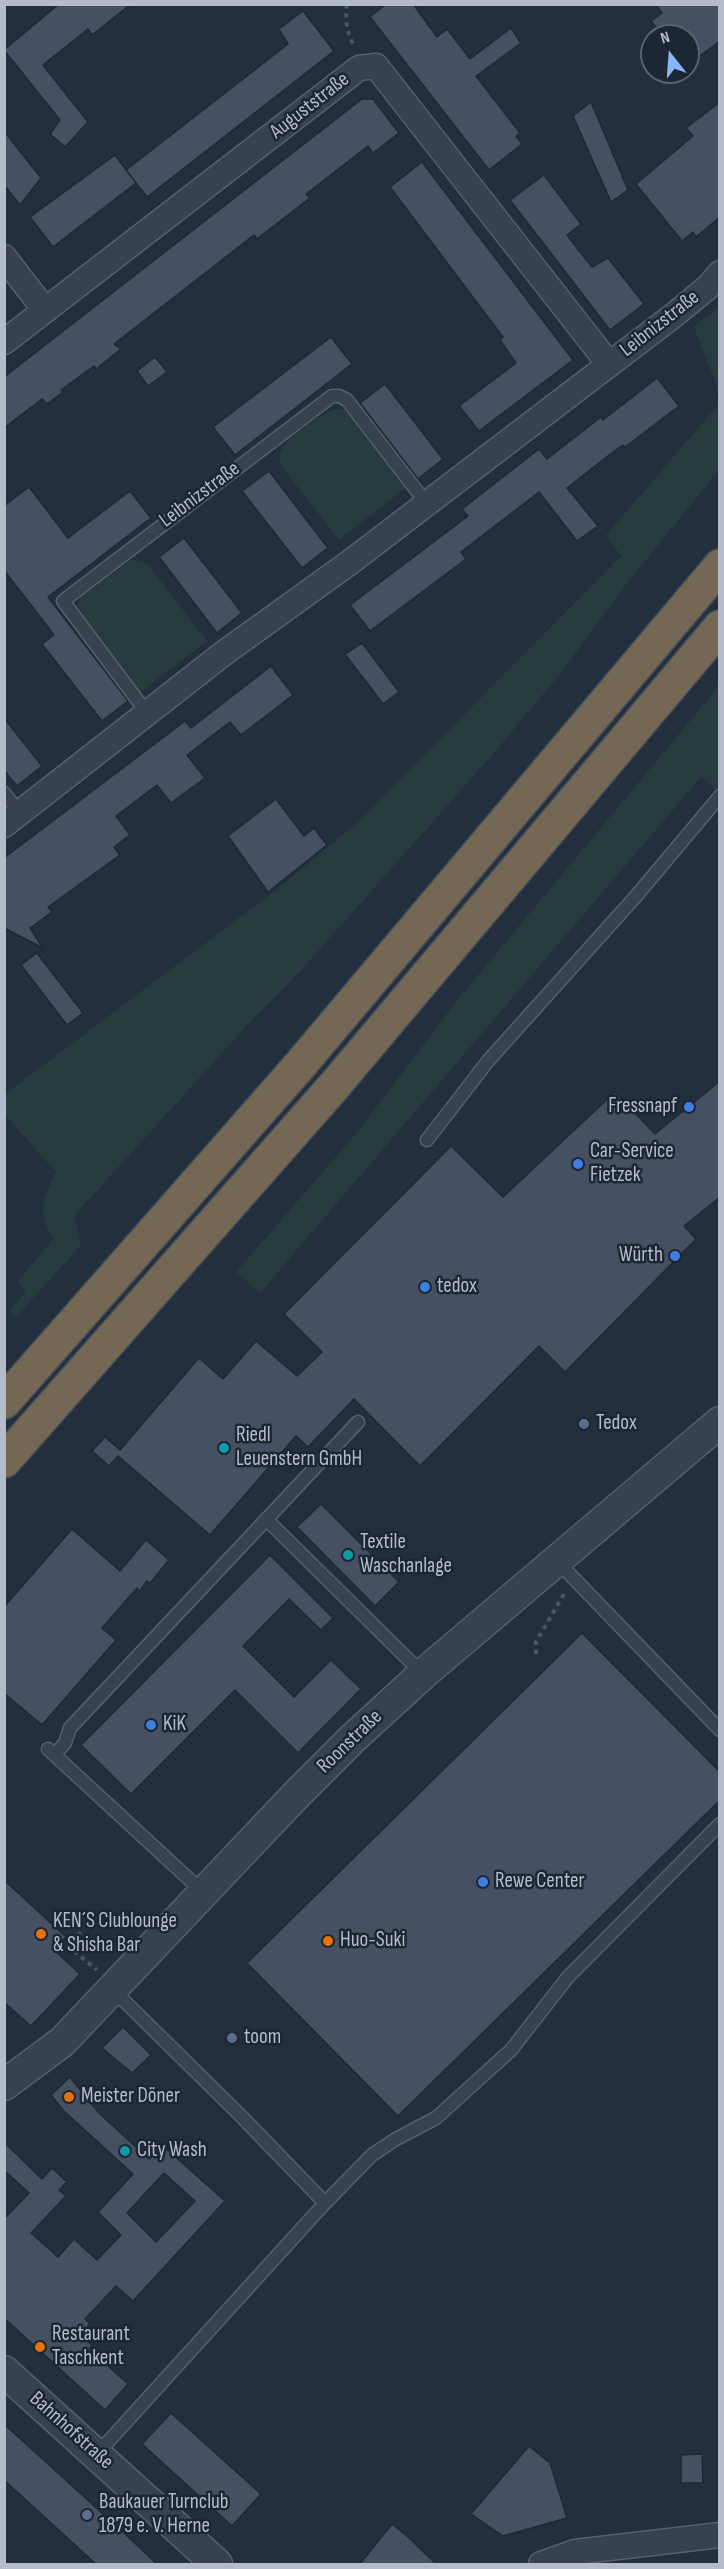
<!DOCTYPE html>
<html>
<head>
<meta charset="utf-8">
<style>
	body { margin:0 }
	#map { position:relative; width:724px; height:2569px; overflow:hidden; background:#242f3e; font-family:"Sofia Sans Condensed",sans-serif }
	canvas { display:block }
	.frame { position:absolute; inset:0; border:6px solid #b4bcc9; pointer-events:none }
	.north { position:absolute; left:640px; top:24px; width:60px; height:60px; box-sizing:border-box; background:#1d2633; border:2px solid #59626f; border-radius:50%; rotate:343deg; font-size:16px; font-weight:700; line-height:24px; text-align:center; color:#b4bcc9 }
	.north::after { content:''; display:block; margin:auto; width:21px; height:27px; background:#8ab4f8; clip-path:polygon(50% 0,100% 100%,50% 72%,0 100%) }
</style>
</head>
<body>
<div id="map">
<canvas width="724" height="2569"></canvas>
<div class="frame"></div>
<div class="north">N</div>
</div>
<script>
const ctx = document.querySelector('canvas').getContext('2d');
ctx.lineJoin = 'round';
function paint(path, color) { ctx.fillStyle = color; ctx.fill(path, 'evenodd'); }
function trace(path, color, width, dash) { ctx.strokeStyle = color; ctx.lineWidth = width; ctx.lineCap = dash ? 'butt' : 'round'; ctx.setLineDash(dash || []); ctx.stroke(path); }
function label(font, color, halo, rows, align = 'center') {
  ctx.font = font + ' "Sofia Sans Condensed",sans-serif'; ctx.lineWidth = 5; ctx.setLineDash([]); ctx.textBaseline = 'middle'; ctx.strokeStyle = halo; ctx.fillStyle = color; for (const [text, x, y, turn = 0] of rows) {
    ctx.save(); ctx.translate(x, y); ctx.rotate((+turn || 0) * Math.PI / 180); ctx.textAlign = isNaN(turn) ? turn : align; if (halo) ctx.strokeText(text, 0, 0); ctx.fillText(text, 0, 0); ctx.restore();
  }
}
paint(new Path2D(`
	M719,306v85l-25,-64z
	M719,404v66l-95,117 -64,87 -67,80 -189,213 -51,52 -179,197 7,29 -65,72 -6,-6 16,-20 -9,-9 36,-43c-16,-31 -11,-36 3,-67l-51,-57v-21l266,-200 87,-72 263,-266 -15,-21z
	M335,409l10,1 6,4 56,73 -68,53 -57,-73c-2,-5 -3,-9 -2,-14 3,-12 44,-41 55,-44z
	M132,560l9,1 8,5 58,75 -69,53 -60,-82v-10l5,-7z
	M719,686v108l-17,-18 -442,517 -24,-21 119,-137 104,-137z`), '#263c3f');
const building = new Path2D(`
	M59,4h72l-39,31 -4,-6 -45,36 45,57 -23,25 -15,-13 10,-14 -56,-70z
	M386,4h27l24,33 10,-8 23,30 41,-31 10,15 -45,33 44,57 -4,3 6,8 -33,26 -119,-153z
	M655,4h65v37l-23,17 -9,-12v-10h-25l-12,-15 11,-8z
	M303,11l31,40 -187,146 -21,-27 162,-126 -9,-15z
	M362,99h11l26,34 -26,20 -5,-7 -62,48 4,4 -35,27 -18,14 -3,-4 -140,109 7,5 -25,20 -2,-3 -33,24 2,2 -16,12 -5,-5 -38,29v-51z
	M591,102l37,88 -17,12 -38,-86z
	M720,102v115l-24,20 -3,-5 -11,9 -46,-57 57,-48 -7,-8z
	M4,131l37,47 -21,27 -16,-20z
	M115,155l21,28 -83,64 -23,-30z
	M422,162l151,198 -94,71 -20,-25 57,-43 -16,-23 3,-3 -113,-150z
	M544,175l37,49 -14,11 13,17 12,15 16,-9 36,46 -34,26 -100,-130z
	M331,337l21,27 -117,91 -22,-28z
	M155,357l12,15 -19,14 -11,-15z
	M657,378l22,28 -54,41 -2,-2 -14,10 -42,33 31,38 -21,15 -38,-49 -78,60 5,7 -96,72 -20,-26 118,-89 -6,-7 77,-60 8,10 54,-42 2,3z
	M385,384l58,75 -25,20 -58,-76z
	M269,471l59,77 -26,20 -60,-77z
	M29,487l39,51 62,-47 21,27 -103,79 80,104 -26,20 -60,-77 12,-9 -50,-65v-64z
	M184,538l58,75 -25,20 -58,-76z
	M362,643l37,49 -16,12 -38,-50z
	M271,666l22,29 -52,40 -11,-13 -43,33 18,23 -34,25 -14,-18 -41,31 14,19 -16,12 6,8 -72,52 4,5 -22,16 13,20 -39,-20v-70l181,-137 6,7z
	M4,718l38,48 -25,20 -13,-16z
	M276,799l28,37 10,-8 13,17 -59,47 -40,-56z
	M37,953l46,60 -16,12 -46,-60z
	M720,1081v116l-36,29 12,13 -131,133 -26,-26 -119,120 -66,-67 -46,48 -12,-11 -86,99 -92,-79 -9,10 -17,-15 13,-14 15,13 79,-92 24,21 33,-38 41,35 25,-24 -38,-38 167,-168 52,51 112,-105 40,42z
	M321,1504l78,78 -24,24 -78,-79z
	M72,1529l48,42 26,-31 23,20 -19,23 -3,-2 -7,10 -3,-3 -35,40 14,12 -74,85 -38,-32v-86z
	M270,1555l63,63 -12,12 -32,-31 -46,47 51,51 37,-37 30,29 -63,64 -63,-63 -104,104 -50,-49z
	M582,1633l138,139v28l-322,316 -151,-153z
	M4,1880l62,57 -12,13 26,24 -49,52 -27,-24z
	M123,2027l28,28 -19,18 -30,-25z
	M70,2077l29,36 50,46 12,-15 64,57 -92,100 -17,-15 -31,33 5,5 -3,3 4,4 -7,7 8,7 -3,4 39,35 -23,26 -101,-92v-99l25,-26 -25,-23v-28l38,37 10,-11 15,14 -8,8 7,6 -35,37 27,24 16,-18 23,21 24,-25 -23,-23 35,-38 -69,-63 -13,-16zM164,2173l31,28 -39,41 -29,-29z
	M171,2413l90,81 -29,32 -90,-82z
	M4,2424l120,109 34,32h-61l-93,-85z
	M529,2446l21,17 17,55 -64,18 -32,-22z
	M702,2454l1,29h-22v-28z
	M392,2524l16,13 29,28h-78z`);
paint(building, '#455162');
trace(building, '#1f2835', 1.5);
const service = new Path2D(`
	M147,713l-84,-112 269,-205h7l8,4 80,104
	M4,793l16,20
	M427,1140l61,-79 149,-166 83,-99
	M266,1519l157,155
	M557,1561l163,169
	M48,1749l155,143
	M55,1754l10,-11 5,-15 288,-306
	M325,2203l47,-48 24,-16 40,-21 75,-68 57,-73 152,-153
	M97,2454l228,-251 -83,-86 -130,-128`);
const minor = new Path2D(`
	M4,257l41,53
	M4,342l355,-274 17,-2 233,298
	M4,825l220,-172 125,-90 325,-248 34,-28 12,-14
	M541,2564l34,-12 145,-17`);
const tertiary = new Path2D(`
	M4,2085l58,-43 235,-248 55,-55 71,-65 297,-252
	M4,2371l213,193`);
const motorway = new Path2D(`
	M4,1402l297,-338 419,-498
	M4,1461l331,-376 385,-458`);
trace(service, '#565f6c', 15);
trace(minor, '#565f6c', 27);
trace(tertiary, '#565f6c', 33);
trace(motorway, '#434c59', 36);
trace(new Path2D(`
	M347,4c-2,15 0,31 8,43
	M536,1654v-12l29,-50
	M81,1932l-13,14 29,24`), '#44595c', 4, [4.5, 4.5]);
trace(service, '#38414e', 12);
trace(minor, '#38414e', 24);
trace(tertiary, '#38414e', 30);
trace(motorway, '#746855', 33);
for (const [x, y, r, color] of [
	[689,1107,6,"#3f7fe0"],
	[578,1164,6,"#3f7fe0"],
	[675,1256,6,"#3f7fe0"],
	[425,1287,6,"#3f7fe0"],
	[584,1424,6,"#5c6f8a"],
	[224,1448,6,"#0f9aa8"],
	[348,1555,6,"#0f9aa8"],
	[151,1725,6,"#3f7fe0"],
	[483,1882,6,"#3f7fe0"],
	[41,1934,6,"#e8710a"],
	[328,1941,6,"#e8710a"],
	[232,2038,6,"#5c6f8a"],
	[69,2097,6,"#e8710a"],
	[125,2151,6,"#0f9aa8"],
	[40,2347,6,"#e8710a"],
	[87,2515,6,"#5c6f8a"]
]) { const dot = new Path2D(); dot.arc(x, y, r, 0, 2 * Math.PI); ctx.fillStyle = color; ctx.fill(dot); trace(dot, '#1d2633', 2); }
label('21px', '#b4bcc9', '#1d2633', [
	["Auguststraße",310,106,-38],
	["Leibnizstraße",660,324,-38],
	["Leibnizstraße",200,495,-37],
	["Roonstraße",350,1742,-44],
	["Bahnhofstraße",71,2431,42]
]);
label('21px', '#b4bcc9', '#1d2633', [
	["Fressnapf",677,1107,"right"],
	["Car-Service",590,1152],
	["Fietzek",590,1176],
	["Würth",663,1256,"right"],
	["tedox",437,1287],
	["Tedox",596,1424],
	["Riedl",236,1436],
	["Leuenstern GmbH",236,1460],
	["Textile",360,1543],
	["Waschanlage",360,1567],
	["KiK",163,1725],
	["Rewe Center",495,1882],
	["KEN´S Clublounge",53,1922],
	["& Shisha Bar",53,1946],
	["Huo-Suki",340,1941],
	["toom",244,2038],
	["Meister Döner",81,2097],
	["City Wash",137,2151],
	["Restaurant",52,2335],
	["Taschkent",52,2359],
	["Baukauer Turnclub",99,2503],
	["1879 e. V. Herne",99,2527]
], 'left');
</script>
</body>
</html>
